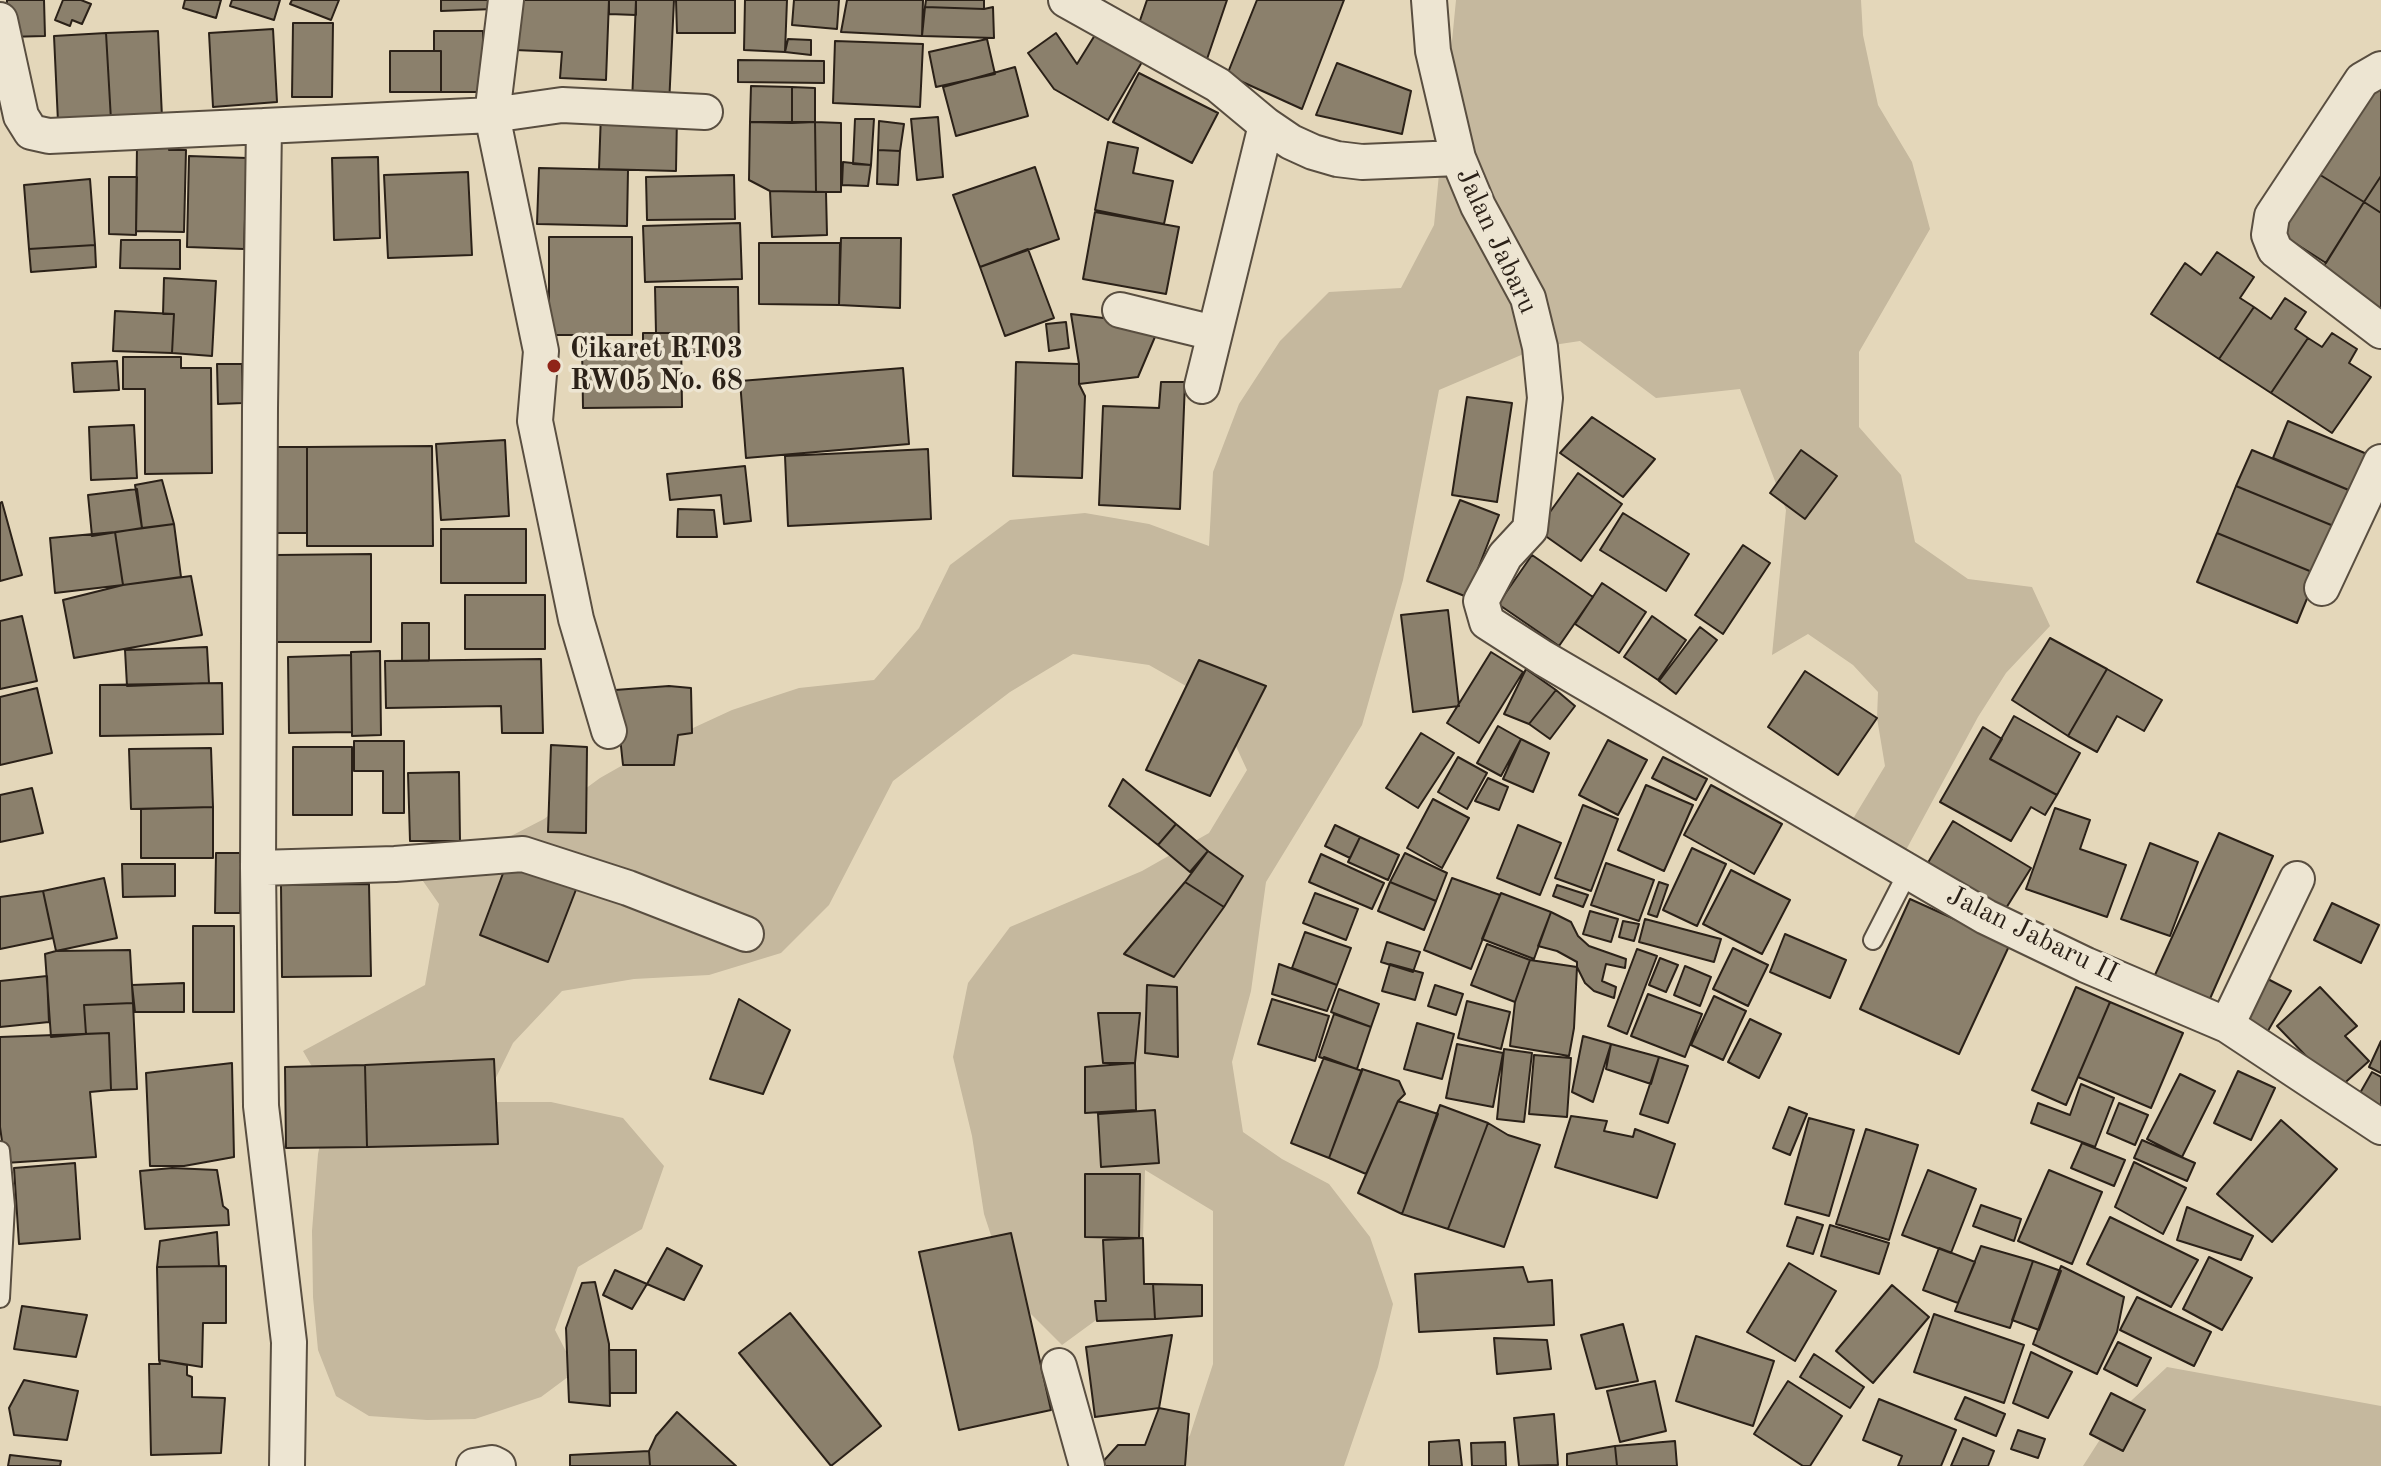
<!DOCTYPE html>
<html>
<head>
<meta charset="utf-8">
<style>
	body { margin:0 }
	canvas { display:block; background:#e4d7ba }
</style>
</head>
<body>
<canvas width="2381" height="1466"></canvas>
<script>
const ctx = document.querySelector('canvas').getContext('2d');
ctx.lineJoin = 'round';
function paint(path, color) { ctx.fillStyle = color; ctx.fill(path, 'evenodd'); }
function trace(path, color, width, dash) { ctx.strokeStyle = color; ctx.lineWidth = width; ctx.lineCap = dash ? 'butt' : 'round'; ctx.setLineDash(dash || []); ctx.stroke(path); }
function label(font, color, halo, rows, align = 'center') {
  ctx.font = font + ' "Old Standard TT",serif'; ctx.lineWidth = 7; ctx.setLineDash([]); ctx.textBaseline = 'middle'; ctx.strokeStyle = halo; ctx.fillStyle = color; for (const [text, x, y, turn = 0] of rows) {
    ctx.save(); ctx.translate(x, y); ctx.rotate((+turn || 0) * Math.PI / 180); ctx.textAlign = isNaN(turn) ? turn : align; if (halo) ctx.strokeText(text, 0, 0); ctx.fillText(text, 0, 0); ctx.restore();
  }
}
paint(new Path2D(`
	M1456,0h405l2,35 15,70 34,57 18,67 -71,123v75l42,48 14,67 53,37 64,8 18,39 -44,47 -28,44 -72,133 -27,-4 -31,-19 37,-61 -8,-48 1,-26 -25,-27 -45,-31 -36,21 14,-145 -46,-121 -84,9 -76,-57 -40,6 -101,43 -36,190 -41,145 -96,157 -15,109 -19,71 11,70 39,27 47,25 41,53 23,67 -15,63 -34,99h-176l22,-31 23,-71v-153l-68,-41 -2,68 -25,66 -56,41 -52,-52 -26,-79 -12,-78 -19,-79 15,-74 42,-56 132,-56 67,-38 38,-63 -31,-67 -67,-38 -76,-11 -63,38 -117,89 -64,124 -48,48 -72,22 -75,4 -72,12 -49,52 -29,59h67l72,16 41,48 -22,63 -64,38 -23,63 21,41 -35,26 -66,22 -48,1 -58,-4 -33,-20 -18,-46 -5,-53 -1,-66 6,-77 12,-56 -27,-47 122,-66 14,-81 -23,-33 64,-19 64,-33 56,-41 67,-38 65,-30 67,-22 75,-8 45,-52 31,-63 60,-45 75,-7 64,11 60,22 4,-74 26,-68 41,-63 49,-49 72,-4 33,-63z
	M2167,1367l214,39v60h-298l32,-50z`), '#c5b89e');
const building = new Path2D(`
	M7,0h37l1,36 -39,1z
	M63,0h18l10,4 -9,20 -10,-4 -2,6 -15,-6z
	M185,0h36l-5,18 -33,-10z
	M232,0h48l-6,20 -44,-14z
	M292,0h47l-8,20 -41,-16z
	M441,0h52l1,9 -53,2z
	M517,0h92l-3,80 -46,-2 2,-26 -47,-2z
	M609,0h27v15l-27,-1z
	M636,0h38l-5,105 -37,-2z
	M676,0h59v33h-58z
	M745,0h42l-2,52 -41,-2z
	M794,0h45l-2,29 -45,-4z
	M847,0h76l-1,36 -81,-4z
	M926,0h58v9l-59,-2z
	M1147,0h80l-20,59 -72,-24z
	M1257,0h87l-42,109 -75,-34z
	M925,7l59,2 9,-2 1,31 -72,-2z
	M293,23h40l-1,74h-40z
	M273,29l4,73 -64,5 -4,-74z
	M158,31l4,86 -51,3 -5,-87z
	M434,31h49v61h-42v-41h-7z
	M106,33l5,87 -53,2 -4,-86z
	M1056,33l21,31 18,-29 47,27 -34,58 -54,-31 -26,-36z
	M788,39l23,1v15l-26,-3z
	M987,39l8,35 -59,13 -7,-35z
	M835,41l88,3 -3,63 -87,-4z
	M390,51h51v41h-51z
	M738,60l86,1v22l-86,-1z
	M1337,63l74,28 -9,43 -86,-19z
	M1015,67l13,49 -72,20 -13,-49z
	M1139,73l79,40 -26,50 -79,-41z
	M2374,83l7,5v88l-17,26 -47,-29z
	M751,86l41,1v36l-42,-1z
	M792,87l23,1v34l-23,1z
	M601,113l76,2 -1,56 -77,-2z
	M938,117l5,60 -26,3 -6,-61z
	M855,119h19l-3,46 -18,-1z
	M879,121l25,3 -4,27 -22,-1z
	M750,122h65l1,70 -46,-1 -21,-11z
	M815,122l26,1v69h-25z
	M1108,142l30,6 -5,25 40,8 -9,43 -69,-14z
	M137,144h32v6h17l-2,82 -48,-1z
	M878,150l22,1 -2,34 -21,-1z
	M189,156l58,2 -3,91 -57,-2z
	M378,157l2,81 -46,2 -2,-82z
	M843,162l28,3 -3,21 -26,-1z
	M1035,167l24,72 -79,28 -27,-72z
	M539,168l89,2 -1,56 -90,-2z
	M468,172l4,83 -84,3 -4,-83z
	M2317,173l47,29 -38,61 -47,-30z
	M734,175l1,44 -88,1 -1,-43z
	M2381,176v37l-17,-11z
	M109,177h28l-1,58 -27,-1z
	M90,179l5,66 -66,4 -5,-64z
	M770,191l56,1 1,43 -55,2z
	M2364,202l17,11v97l-61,-38z
	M1095,212l84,15 -13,67 -83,-15z
	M740,223l2,56 -97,3 -2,-56z
	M549,237h83v98h-83z
	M841,238h60l-1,70 -61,-3z
	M121,240h59v29l-60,-1z
	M759,243h81l-1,62 -80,-1z
	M95,245l1,22 -65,5 -2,-23z
	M1028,249l26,69 -49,18 -25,-69z
	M2217,252l37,25 -14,21 14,9 -35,52 -68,-45 34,-51 16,12z
	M164,278l52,3 -4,75 -40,-3 2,-39h-11z
	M655,287h83l1,65 -58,1v-20h-25z
	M2285,298l21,14 -11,17 13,9 -37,55 -52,-34 35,-52 17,12z
	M115,311l59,3 -2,39 -59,-2z
	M1071,314l89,11 -22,52 -59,7v-20z
	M1066,322l3,26 -20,3 -3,-27z
	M643,333h38l1,74 -99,1 -1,-64h61z
	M2332,333l25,16 -8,14 22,14 -39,56 -61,-40 37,-55 14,9z
	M123,357h58v11h30l1,105 -67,1v-85h-22z
	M117,361l2,29 -45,2 -2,-29z
	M1016,362l63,2v20l6,12 -3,82 -69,-2z
	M217,364h25l1,39 -25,1z
	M903,368l6,76 -163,14 -6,-77z
	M1161,382h24l-5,127 -81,-4 4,-99 56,2z
	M1467,397l45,6 -15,99 -45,-7z
	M1592,417l63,42 -32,38 -63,-44z
	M2288,421l79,33 -16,37 -78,-33z
	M134,425l3,53 -46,2 -2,-53z
	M505,440l4,76 -68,4 -5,-76z
	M432,446l1,100h-126v-99z
	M273,447h34v86h-33z
	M928,449l3,70 -143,7 -3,-70z
	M1801,450l36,26 -32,43 -35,-26z
	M2252,450l99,41 -15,36 -100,-41z
	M745,466l6,55 -27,3 -3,-29 -51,5 -3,-26z
	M1578,473l44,31 -41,57 -44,-31z
	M162,480l12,44 -32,4 -7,-43z
	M2236,486l100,41 -19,47 -100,-41z
	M137,489l5,39 -50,8 -4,-41z
	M1460,500l39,15 -32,82 -40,-16z
	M2,502l20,73 -22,6v-78z
	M678,509l36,1 3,27h-40z
	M1623,513l66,41 -23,37 -66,-41z
	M174,524l7,53 -58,8 -8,-53z
	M441,529h85v54h-85z
	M115,532l8,53 -68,8 -5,-55z
	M2217,533l100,41 -20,49 -100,-41z
	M1743,545l27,18 -47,71 -28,-19z
	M371,554v88h-94l-1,-87z
	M1532,555l61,42 -34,49 -61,-42z
	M191,576l11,59 -128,23 -11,-58 60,-15z
	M1602,583l44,29 -27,41 -44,-29z
	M465,595h80v54h-80z
	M1448,610l11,96 -46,6 -12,-97z
	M22,616l15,65 -37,8v-68z
	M1652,616l34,24 -28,40 -34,-23z
	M402,623h27v38h-27z
	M1700,627l17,13 -41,54 -17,-13z
	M2050,638l57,31 -39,67 -56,-36z
	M207,647l2,36 -82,3 -2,-36z
	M380,651l1,84 -29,1 -1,-84z
	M1491,652l32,20 -44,71 -32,-20z
	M351,655l1,77 -63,1 -1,-76z
	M541,659l2,74h-41l-1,-27 -115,2 -1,-47z
	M1199,660l67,26 -56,110 -64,-26z
	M1526,669l30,21 -27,34 -25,-10z
	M2107,669l55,31 -18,31 -27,-15 -20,36 -29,-16z
	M1805,671l72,47 -39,57 -70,-48z
	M222,683l1,51 -123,2v-51z
	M669,686l22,2 1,45 -14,2 -4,30h-51l-8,-75z
	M37,688l15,65 -52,12v-68z
	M1556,690l19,16 -25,33 -21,-15z
	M2014,716l66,37 -23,42 -67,-36z
	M1498,726l23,13 -20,37 -24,-13z
	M1983,727l19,12 -12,20 67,36 -12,20 -14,-8 -20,34 -71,-39z
	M1421,733l33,20 -36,55 -32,-20z
	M1521,739l28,14 -16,39 -30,-13z
	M1608,740l39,20 -29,55 -39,-20z
	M354,741h50v72h-21v-42h-29z
	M551,745l36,2 -1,86 -38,-1z
	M293,747h59v68h-59z
	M211,748l2,59 -82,2 -2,-60z
	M1458,757l29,16 -20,36 -29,-17z
	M1663,757l44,22 -11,21 -44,-22z
	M459,772l1,69h-50l-2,-68z
	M1488,778l20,9 -9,23 -24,-9z
	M1123,779l53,45 -18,21 -49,-39z
	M1646,785l47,20 -29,66 -46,-21z
	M1711,785l71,39 -28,50 -70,-39z
	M32,788l11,45 -43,9v-47z
	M1433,799l36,19 -27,50 -35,-20z
	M1583,805l35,14 -27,72 -36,-13z
	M213,807v51h-72v-49z
	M2055,808l35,12 -10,29 46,16 -19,52 -81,-28z
	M1953,821l78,47 -28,45 -77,-47z
	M1176,824l32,27 -18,21 -32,-27z
	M1335,825l25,12 -10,21 -25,-12z
	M1518,825l43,18 -21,52 -43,-17z
	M2219,833l54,23 -68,154 -55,-24z
	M1360,837l39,18 -11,25 -40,-18z
	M2150,843l48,19 -28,74 -49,-17z
	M1692,848l34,16 -29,62 -34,-16z
	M1208,851l35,25 -19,31 -39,-25z
	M216,853h24v60h-25z
	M1405,853l42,20 -11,28 -46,-19z
	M1321,854l63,29 -12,26 -63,-27z
	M508,860l69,27 -29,75 -68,-27z
	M1606,863l48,17 -15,41 -48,-16z
	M122,864h53v32l-52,1z
	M1731,870l59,30 -28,54 -59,-30z
	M104,878l13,60 -61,13 -13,-60z
	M1452,878l48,17 -29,74 -47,-19z
	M1185,882l39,25 -50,70 -50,-23z
	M1390,882l46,19 -12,29 -46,-19z
	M1659,882l9,3 -11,32 -9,-3z
	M369,884l2,92 -89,1 -1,-92z
	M1557,885l31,10 -5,12 -30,-11z
	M43,891l10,47 -53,11v-52z
	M1315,893l43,16 -12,31 -43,-17z
	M1501,893l50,19 -17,47 -52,-20z
	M1910,899l100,45 -51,110 -99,-45z
	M2332,903l47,22 -18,38 -47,-23z
	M1590,911l28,8 -7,23 -28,-8z
	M1551,912l20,10 7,14 11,10 37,13 -1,9 -19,-4 -4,17 14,6 -2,11 -20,-7 -9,-8 -8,-16v-5l-20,-11 -19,-5z
	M1645,919l76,20 -7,23 -75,-20z
	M1623,921l16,3 -5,17 -15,-4z
	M193,926h41v86h-41z
	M1305,932l46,16 -14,37 -45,-17z
	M1785,934l61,26 -16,38 -60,-26z
	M1387,942l33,10 -7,20 -32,-10z
	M1487,944l43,16 -15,42 -44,-17z
	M1733,948l35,17 -20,41 -35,-17z
	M1637,949l20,7 -30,78 -19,-8z
	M130,950l3,53 -49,2 2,29 -35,3 -6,-83 11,-3z
	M1660,958l18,7 -12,27 -17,-7z
	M1530,960l47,7 -3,61 -5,28 -59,-10 5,-44z
	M1279,964l58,21 -10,26 -55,-17z
	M1390,964l33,9 -8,27 -33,-9z
	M1685,966l26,11 -11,29 -26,-11z
	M2260,975l31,16 -26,45 -28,-14z
	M47,976l2,46 -49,5v-46z
	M184,983v29h-49l-3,-27z
	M1147,985l30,2 1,70 -33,-4z
	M1435,985l28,9 -7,21 -28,-9z
	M2076,987l34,15 -44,103 -34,-15z
	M2320,987l37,39 -12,10 24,25 -31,28 -61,-63z
	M1339,989l40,15 -8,23 -40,-15z
	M1648,994l54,20 -17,43 -54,-21z
	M1714,996l32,15 -23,49 -32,-15z
	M739,999l51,31 -27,64 -53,-15z
	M1272,999l57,17 -14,45 -57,-17z
	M1467,1001l43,11 -9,37 -43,-11z
	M2110,1002l73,31 -32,75 -73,-31z
	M133,1003l4,86 -26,1 -2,-57 -23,1 -2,-29z
	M1098,1013h42l-5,50h-32z
	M1334,1014l37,13 -14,42 -38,-12z
	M1750,1019l31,15 -22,44 -31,-16z
	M1417,1023l37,11 -12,45 -38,-10z
	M109,1033l2,57 -21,2 6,65 -91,6 -5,-36v-90z
	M1583,1036l28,8 -18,58 -21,-10z
	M2381,1041v32l-12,-6z
	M1457,1044l46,9 -10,54 -47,-9z
	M1611,1044l48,13 -8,27 -45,-15z
	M1504,1049l28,4 -8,69 -27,-3z
	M1534,1055l37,3 -4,59 -38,-3z
	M1324,1057l38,14 -33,87 -38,-15z
	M1659,1057l29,9 -20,57 -28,-9z
	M494,1059l4,85 -131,3 -2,-82z
	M232,1063l2,94 -50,9h-34l-4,-93z
	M1135,1063l1,47 -51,3v-46z
	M365,1065l2,82 -81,1 -1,-81z
	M1362,1069l37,12 6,13 -7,7 -32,73 -37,-16z
	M2238,1071l37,17 -24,52 -37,-17z
	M2372,1072l9,5v37l-25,-14z
	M2180,1074l35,17 -33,66 -35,-18z
	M2081,1084l33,14 -19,49 -64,-24 7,-20 32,12z
	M1398,1101l40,13 -36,100 -44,-21z
	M2119,1103l29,12 -13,30 -28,-12z
	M1440,1105l48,18 -40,106 -46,-15z
	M1789,1107l18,7 -17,41 -17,-7z
	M1155,1110l4,53 -58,4 -3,-53z
	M1571,1116l36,5 -3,10 29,6 2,-8 40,15 -18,54 -102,-31z
	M1809,1118l45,12 -25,86 -44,-12z
	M2281,1120l56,49 -65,73 -55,-48z
	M1488,1123l20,12 32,10 -36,102 -56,-18z
	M1866,1129l52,16 -29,95 -53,-16z
	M2142,1140l53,23 -8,18 -53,-23z
	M2082,1143l43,17 -11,26 -43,-18z
	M2134,1162l52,26 -23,46 -48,-27z
	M75,1163l5,76 -61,5 -5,-76z
	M172,1168l45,2 6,36 5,4 1,15 -84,4 -5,-58z
	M1928,1170l48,19 -25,64 -49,-18z
	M2049,1170l53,22 -30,72 -54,-23z
	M1085,1174h55l-1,64 -54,-1z
	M1981,1205l40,14 -7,22 -41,-15z
	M2187,1207l66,29 -12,24 -64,-20z
	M1797,1217l26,8 -10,29 -26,-8z
	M2110,1217l88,43 -27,47 -84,-43z
	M1830,1225l59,18 -10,31 -58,-18z
	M217,1232l2,34 -62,1 3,-26z
	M1011,1233l40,177 -92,20 -40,-178z
	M1143,1238l1,46h9l2,35 -58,2 -2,-20h11l-3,-61z
	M1981,1246l52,15 -23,67 -55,-17z
	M667,1248l35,18 -18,34 -37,-16z
	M1939,1248l36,14 -17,41 -35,-13z
	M2209,1257l43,21 -30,52 -39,-21z
	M2033,1261l28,10 -22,59 -27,-10z
	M1789,1263l47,28 -41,70 -48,-29z
	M226,1266v57h-23l-1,44 -43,-7 -2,-93z
	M2061,1266l63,31 -7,35 -20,42 -64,-30z
	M1523,1267l5,15 24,-2 2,45 -135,7 -4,-58z
	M615,1270l32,14 -15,25 -29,-14z
	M595,1282l14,62 1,62 -41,-4 -3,-74 16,-45z
	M1153,1284l49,1v31l-47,3z
	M1892,1285l37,32 -56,66 -37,-32z
	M2137,1297l74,35 -17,34 -74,-36z
	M22,1306l65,9 -11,42 -62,-8z
	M790,1313l91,113 -50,40 -92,-113z
	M1934,1314l90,31 -20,58 -90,-31z
	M1623,1324l15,57 -42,8 -15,-54z
	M1172,1335l-13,73 -64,9 -9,-70z
	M1696,1336l78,25 -21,65 -77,-25z
	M1494,1338l53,2 4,29 -54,5z
	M2118,1342l33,16 -14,28 -33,-17z
	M609,1350h27v43h-26z
	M2031,1352l41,20 -24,46 -35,-15z
	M1814,1354l50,33 -14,21 -50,-31z
	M159,1360l28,5v10l5,2v20l33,1 -4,55 -70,2 -2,-91h11z
	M24,1380l54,11 -11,49 -53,-5 -5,-27z
	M1655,1381l11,50 -46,11 -13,-51z
	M1788,1381l54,35 -32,50h-7l-49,-32z
	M2111,1393l34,17 -22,41 -33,-17z
	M1965,1397l40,17 -9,22 -41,-17z
	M1879,1399l77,31 -15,36h-43l4,-10 -39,-16z
	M1159,1408l30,6 -4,52h-86l19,-21h27z
	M677,1412l59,54h-86l-1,-15 7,-15z
	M1554,1414l4,51 -39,1 -5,-48z
	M2018,1430l27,9 -7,19 -27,-9z
	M1963,1438l31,13 -6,15h-37z
	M1459,1440l3,26h-33v-24z
	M1675,1441l2,25h-60l-2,-20z
	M1505,1442l1,24h-34l-1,-23z
	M1615,1446l2,20h-50v-12z
	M649,1451l1,15h-80v-11z
	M10,1455l51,6 -1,5h-52z`);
paint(building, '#8b806c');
trace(building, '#2b2118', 2);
const lane = new Path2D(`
	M1873,940l35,-68
	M0,1151l5,55 -5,92`);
const street = new Path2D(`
	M506,0l-14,115 70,-10 143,7
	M1066,0l152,85 48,40 25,17 22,10 24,7 25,3 96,-4
	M1429,0l4,51 25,107 20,48 50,92 12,49 5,51 -15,131 -25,27 -24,45 6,21 56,36 443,259 100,48 141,60 154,102
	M0,20l21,96 10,16 18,4 215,-10
	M2381,69l-19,11 -90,136 -3,19 6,15 106,81
	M1120,310l94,23
	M1202,386l64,-261
	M2322,588l59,-126
	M258,868l137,-4 128,-10 105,34 118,46
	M2227,1025l70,-146
	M1059,1366l28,100
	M287,1466l2,-124 -28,-236 -3,-238 2,-460 4,-282 228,-11 49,236 -6,70 41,198 33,112
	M474,1466l18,-3 6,3`);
trace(lane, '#594e40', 22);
trace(street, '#594e40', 38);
trace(lane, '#ede5d2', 18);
trace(street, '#ede5d2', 34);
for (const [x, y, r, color] of [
	[554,366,8,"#8f2418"]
]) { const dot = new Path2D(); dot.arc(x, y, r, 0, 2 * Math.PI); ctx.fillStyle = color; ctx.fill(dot); trace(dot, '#ede5d2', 3); }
label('28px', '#2b2118', '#ede5d2', [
	["Jalan Jabaru",1496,241,65],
	["Jalan Jabaru II",2032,935,26]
]);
label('bold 28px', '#2b2118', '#ede5d2', [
	["Cikaret RT03",570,350],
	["RW05 No. 68",570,382]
], 'left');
</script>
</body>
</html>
